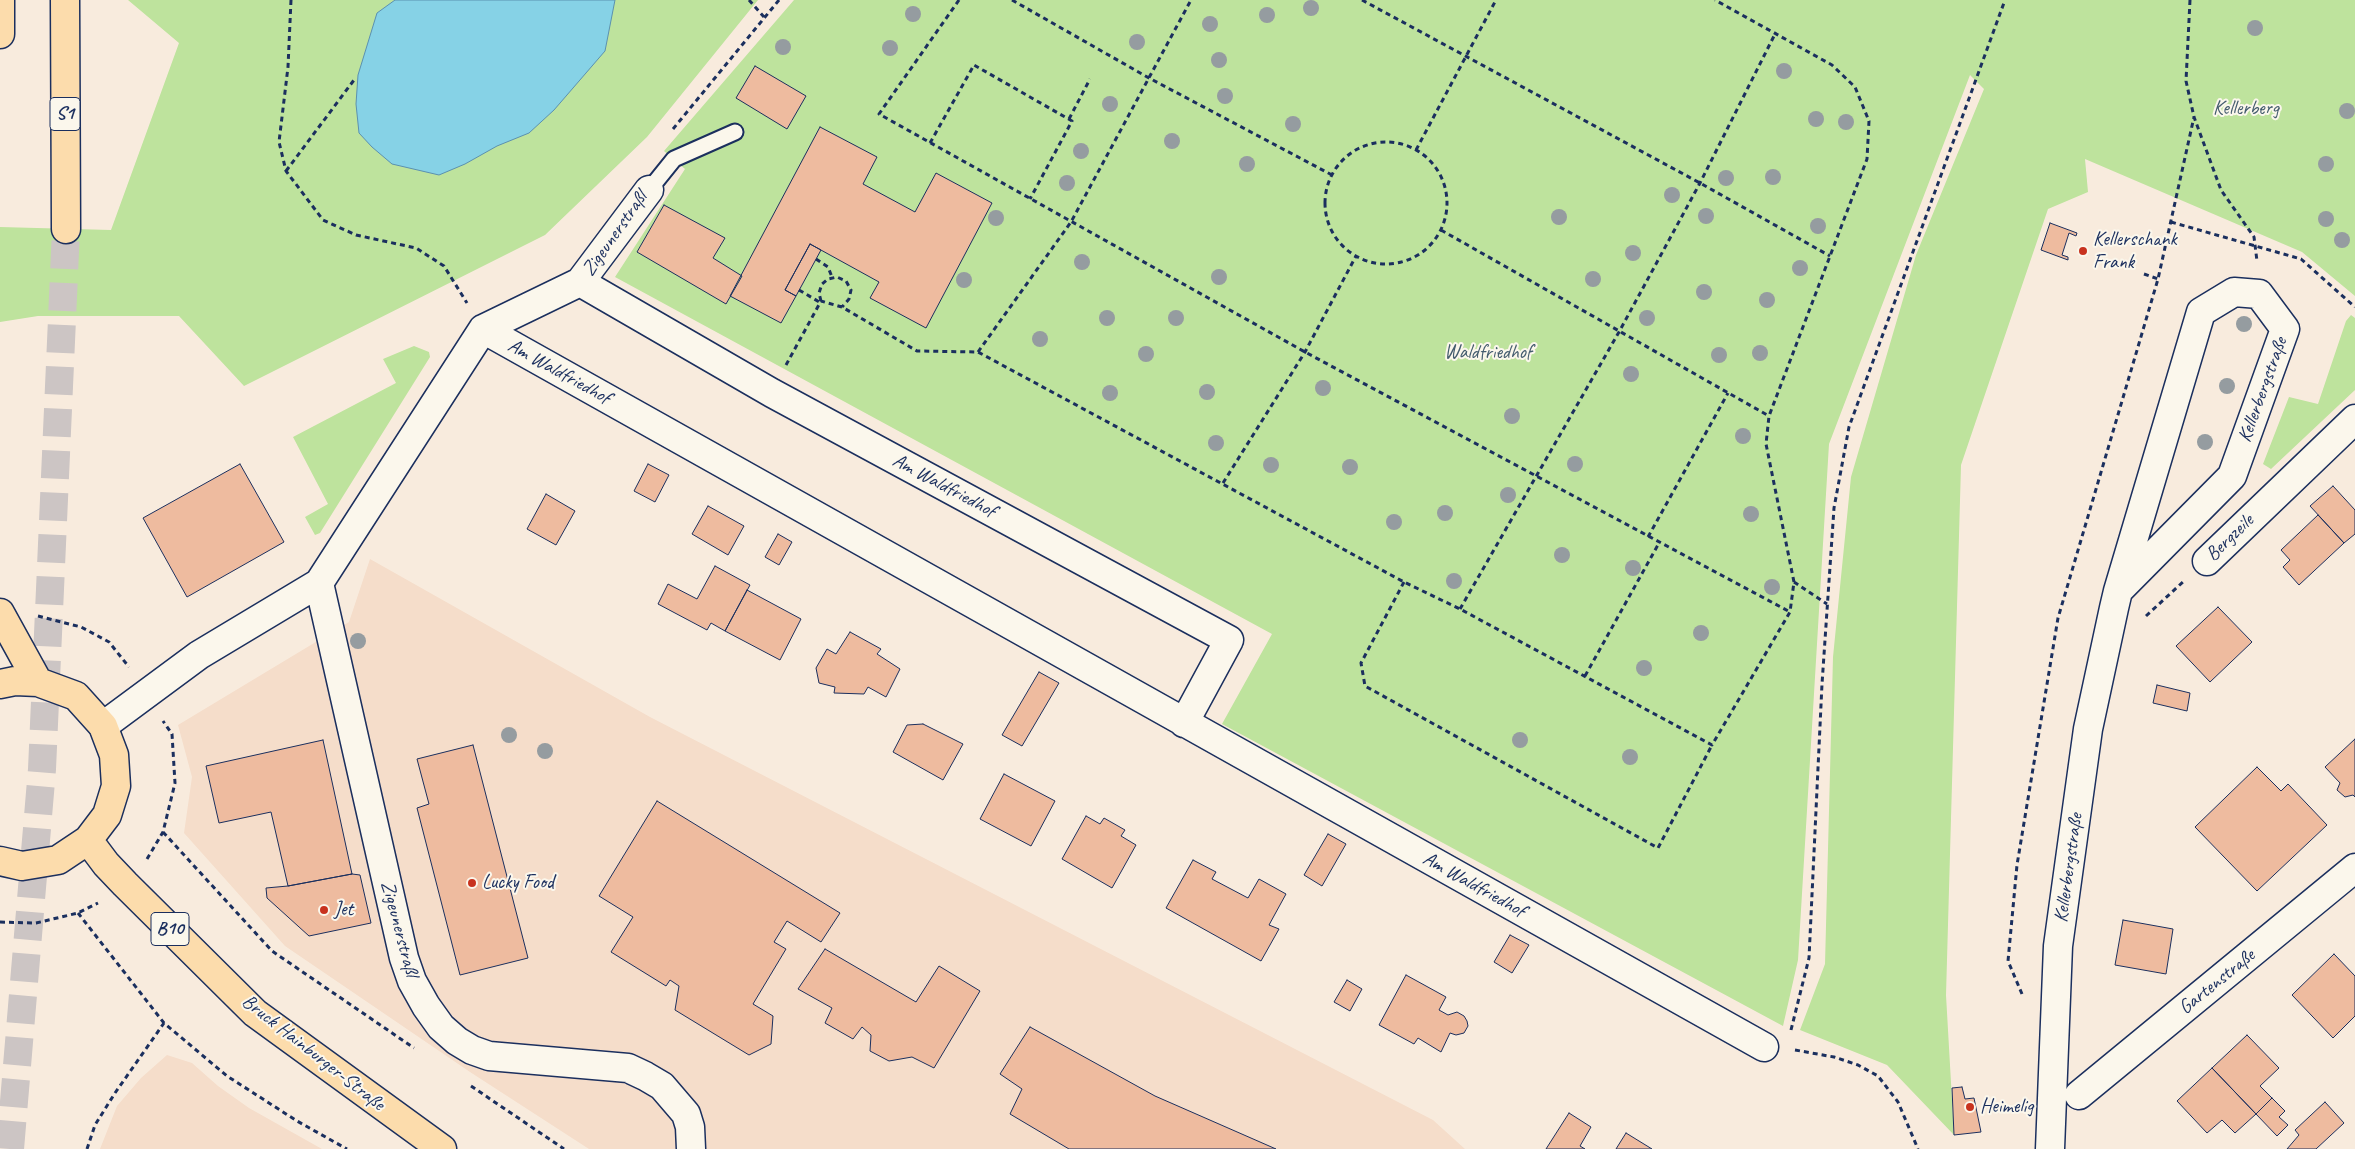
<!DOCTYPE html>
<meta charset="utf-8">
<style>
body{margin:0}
canvas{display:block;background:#f8ebdd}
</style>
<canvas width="2355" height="1149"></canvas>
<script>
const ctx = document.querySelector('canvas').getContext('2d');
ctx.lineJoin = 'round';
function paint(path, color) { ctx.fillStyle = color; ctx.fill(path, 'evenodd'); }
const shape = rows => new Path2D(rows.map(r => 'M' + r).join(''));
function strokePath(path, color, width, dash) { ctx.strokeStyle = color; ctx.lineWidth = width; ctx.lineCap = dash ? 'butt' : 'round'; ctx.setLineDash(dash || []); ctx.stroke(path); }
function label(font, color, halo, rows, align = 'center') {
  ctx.font = font + ' Caveat,sans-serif'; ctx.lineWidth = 4; ctx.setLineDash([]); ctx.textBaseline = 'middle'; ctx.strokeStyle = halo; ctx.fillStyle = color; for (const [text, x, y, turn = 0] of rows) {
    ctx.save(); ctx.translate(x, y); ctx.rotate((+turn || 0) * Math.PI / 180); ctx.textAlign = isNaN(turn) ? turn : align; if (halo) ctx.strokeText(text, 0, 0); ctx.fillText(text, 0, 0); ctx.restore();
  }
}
const built = shape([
 [370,559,650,717,1433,1120,1465,1149,589,1149,470,1072,285,946,184,833,192,777,178,725,349,622],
 [167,1055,192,1063,218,1086,249,1108,322,1149,100,1149,117,1106,141,1078]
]);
const green = shape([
 [128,0,758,0,647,137,545,235,244,386,179,316,38,316,0,322,0,227,111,230,179,43],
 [794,0,2355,0,2355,296,2302,252,2085,159,2088,192,2048,209,1961,465,1946,995,1954,1135,1887,1065,1800,1030,1825,964,1833,657,1851,477,1916,255,1984,89,1970,75,1829,444,1798,960,1783,1026,1222,724,1272,634,615,277,685,169,664,151],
 [2351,315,2355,318,2355,390,2271,469,2263,464,2289,397,2318,404,2346,321],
 [414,346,429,352,430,357,320,533,315,535,305,517,328,504,293,437,396,383,383,359]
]);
const water = shape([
 [395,0,615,0,605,51,554,110,529,133,497,146,465,164,439,175,392,164,372,147,359,133,356,104,358,75,377,13,395,0]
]);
const building = shape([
 [755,66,806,96,787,129,736,98,755,66],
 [820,127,877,157,863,184,915,212,936,173,992,203,926,328,870,298,879,282,810,244,785,290,796,296,781,323,730,296,820,127],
 [664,205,725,238,713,258,742,276,726,304,637,252,664,205],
 [2050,223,2077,233,2076,236,2069,233,2062,255,2068,257,2068,260,2041,250,2050,223],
 [810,244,821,250,796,296,785,290,810,244],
 [240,464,284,542,187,597,143,518,240,464],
 [648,464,669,475,655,502,634,491,648,464],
 [2333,486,2355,510,2355,534,2344,543,2310,506,2333,486],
 [546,494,575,511,556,545,527,529,546,494],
 [708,506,744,526,728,555,692,534,708,506],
 [2318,515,2344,543,2299,585,2283,567,2290,560,2281,550,2318,515],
 [778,534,792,542,779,565,765,557,778,534],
 [715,566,750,585,725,631,711,623,707,630,658,604,668,584,697,599,715,566],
 [747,590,801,619,780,660,725,631,747,590],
 [2218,607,2252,642,2210,682,2176,646,2218,607],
 [850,632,881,649,877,654,900,669,886,697,868,687,864,694,834,693,835,687,819,683,816,668,827,649,836,654,850,632],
 [1039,672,1059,683,1022,746,1002,735,1039,672],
 [2157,685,2190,693,2187,711,2153,703,2157,685],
 [923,724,963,744,943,780,893,752,907,725,923,724],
 [2355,739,2355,797,2353,795,2345,797,2337,790,2340,783,2325,767,2355,739],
 [323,740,352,874,288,886,271,812,219,823,206,766,323,740],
 [473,745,528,958,460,975,417,808,429,804,417,759,473,745],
 [2257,767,2281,791,2288,784,2327,825,2257,891,2195,827,2257,767],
 [1004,774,1055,801,1031,846,980,819,1004,774],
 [657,801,840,913,821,942,787,921,774,942,786,949,753,1004,773,1016,771,1044,749,1055,675,1010,679,986,670,980,666,986,611,952,633,917,599,896,657,801],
 [1086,816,1100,824,1104,818,1125,830,1121,836,1136,845,1112,888,1062,859,1086,816],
 [1328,834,1346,844,1322,886,1304,875,1328,834],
 [1193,860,1216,872,1212,879,1248,898,1259,879,1286,894,1269,925,1279,929,1261,961,1166,908,1193,860],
 [352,874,360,875,371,923,309,936,267,898,266,888,288,886,352,874],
 [2123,920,2173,929,2166,974,2115,965,2123,920],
 [1510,935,1529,945,1512,973,1494,962,1510,935],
 [825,949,916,1002,939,966,980,991,934,1068,912,1057,889,1061,870,1051,871,1035,862,1027,853,1039,825,1023,832,1008,798,989,825,949],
 [2334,954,2355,976,2355,1016,2333,1038,2292,995,2334,954],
 [1406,975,1446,997,1439,1010,1448,1015,1457,1012,1464,1016,1467,1021,1468,1026,1464,1033,1456,1035,1450,1033,1441,1052,1418,1038,1414,1044,1379,1025,1406,975],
 [1347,980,1362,989,1350,1011,1334,1002,1347,980],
 [1030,1027,1155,1096,1276,1149,1069,1149,1010,1114,1022,1089,1000,1074,1030,1027],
 [2247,1035,2279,1068,2260,1086,2272,1098,2256,1114,2212,1068,2247,1035],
 [2212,1068,2256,1114,2235,1133,2222,1120,2207,1133,2177,1101,2212,1068],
 [1962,1087,1965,1099,1974,1098,1981,1132,1954,1135,1952,1088,1962,1087],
 [2272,1098,2285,1111,2279,1117,2288,1125,2277,1136,2256,1114,2272,1098],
 [2325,1102,2344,1123,2316,1149,2287,1149,2299,1135,2295,1130,2325,1102],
 [1569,1113,1591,1127,1580,1146,1585,1149,1546,1149,1569,1113],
 [1626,1133,1652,1149,1616,1149,1626,1133]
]);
const motorwayTunnel = shape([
 [10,1149,42,769,66,229]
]);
const path = shape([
 [291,0,288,67,279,142,286,171,323,220,356,235,416,248,444,266,467,303],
 [749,0,764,17],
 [959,0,879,114,1305,352,1790,612],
 [1012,0,1149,78,1332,175],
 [1362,0,1700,183,1830,256],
 [2190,0,2186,81,2194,117,2221,190,2254,237,2257,261],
 [1069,119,1090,79],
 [673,129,779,0],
 '1325 203a61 61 0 1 1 122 0a61 61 0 1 1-122 0Z',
 [930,143,974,65,1072,121,1030,199],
 [1416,150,1496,0],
 [286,171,354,80],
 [2171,222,2301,259,2355,307],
 [1441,230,1769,416],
 [816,259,828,267,832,277],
 [2144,274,2158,279],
 [799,290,821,303],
 [821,301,819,293,822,284,828,279,837,277,846,281,851,290,849,299,842,307],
 [978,352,1071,222,1191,0],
 [786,365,821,301,842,307,917,351,978,352,1404,582,1460,609,1712,745,1790,612,1794,582,1766,444,1769,416,1867,159,1869,121,1855,87,1832,65,1715,0],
 [1223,483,1305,352,1356,256],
 [1648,537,1728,393],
 [1404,582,1361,663,1365,686,1658,848,1712,745],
 [1794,582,1827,604],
 [1460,609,1619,332,1700,183,1776,32],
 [38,616,81,627,109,642,129,667],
 [2146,616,2184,581],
 [1585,676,1659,543],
 [163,832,272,951,414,1048],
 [147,859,163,832,175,783,172,734,163,721],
 [78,913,164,1023,227,1076,297,1121,347,1149],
 [0,922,36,923,78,913,98,903],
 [2022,994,2008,961,2017,865,2058,618,2158,279,2194,117],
 [1791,1030,1809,958,1822,684,1834,508,1849,427,2005,0],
 [1795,1050,1834,1057,1858,1065,1878,1076,1898,1102,1918,1149],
 [471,1086,564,1149],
 [87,1149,95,1125,115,1093,164,1023]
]);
const service = shape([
 [649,190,674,159,735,132]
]);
const minor = shape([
 [580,282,772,393,1229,640,1184,723],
 [483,329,1764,1047],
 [2207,561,2355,419],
 [319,583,404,958,412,981,426,1006,441,1027,457,1041,472,1050,489,1056,628,1068,645,1076,662,1086,686,1114,690,1127,691,1149],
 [103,726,199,655,319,583,483,329,580,282,649,190],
 [2079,1095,2355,868],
 [2050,1149,2058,946,2088,729,2114,608,2118,591,2201,312,2234,292,2259,294,2285,329,2232,476,2118,591]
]);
const primary = shape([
 [0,613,38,682],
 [0,684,15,681,38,682,76,696,103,726,114,755,116,786,107,815,88,840,58,860,22,866,0,861],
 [88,840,106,864,125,884,255,1013,442,1149]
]);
const motorway = shape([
 [65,0,66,229],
 [0,34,0,0]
]);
const trees = [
 [1311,8],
 [913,14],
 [1267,15],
 [1210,24],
 [2255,28],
 [1137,42],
 [783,47],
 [890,48],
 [1219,60],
 [1784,71],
 [1225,96],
 [1110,104],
 [2347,111],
 [1816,119],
 [1846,122],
 [1293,124],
 [1172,141],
 [1081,151],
 [1247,164],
 [2326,164],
 [1773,177],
 [1726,178],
 [1067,183],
 [1672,195],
 [1706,216],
 [1559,217],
 [996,218],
 [2326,219],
 [1818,226],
 [2342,240],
 [1633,253],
 [1082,262],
 [1800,268],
 [1219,277],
 [1593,279],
 [964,280],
 [1704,292],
 [1767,300],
 [1107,318],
 [1176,318],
 [1647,318],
 [2244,324],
 [1040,339],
 [1760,353],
 [1146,354],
 [1719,355],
 [1631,374],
 [2227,386],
 [1323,388],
 [1207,392],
 [1110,393],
 [1512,416],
 [1743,436],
 [2205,442],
 [1216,443],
 [1575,464],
 [1271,465],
 [1350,467],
 [1508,495],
 [1445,513],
 [1751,514],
 [1394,522],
 [1562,555],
 [1633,568],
 [1454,581],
 [1772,587],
 [1701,633],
 [358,641],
 [1644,668],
 [509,735],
 [1520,740],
 [545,751],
 [1630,757]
];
const markers = [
 [2083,251,5,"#c8321e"],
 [472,883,5,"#c8321e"],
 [324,910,5,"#c8321e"],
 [1970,1107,5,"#c8321e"]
];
const shields = [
 [65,114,30],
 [170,929,38]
];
const shieldNames = [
 ["S1",65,114],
 ["B10",170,929]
];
const parkNames = [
 ["Kellerberg",2246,109],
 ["Waldfriedhof",1488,353]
];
const streetNames = [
 ["Zigeunerstraßl",615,234,-55],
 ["Am Waldfriedhof",559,372,29],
 ["Kellerbergstraße",2263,390,-70],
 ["Am Waldfriedhof",944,486,28],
 ["Bergzeile",2230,538,-44],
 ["Kellerbergstraße",2069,868,-82],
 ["Am Waldfriedhof",1474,885,29],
 ["Zigeunerstraßl",399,929,75],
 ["Gartenstraße",2217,982,-39],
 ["Bruck Hainburger-Straße",313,1053,38]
];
const poiNames = [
 ["Kellerschank",2093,240],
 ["Frank",2093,263],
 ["Lucky Food",482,883],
 ["Jet",334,910],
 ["Heimelig",1980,1107]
];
paint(built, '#f5ddca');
paint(green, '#bee39d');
paint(water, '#86d2e6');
strokePath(water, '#5b91b0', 1);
paint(building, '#eebb9f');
strokePath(building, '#1b2f5e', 1);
strokePath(motorwayTunnel, '#ccc5c4', 28, [28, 14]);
strokePath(service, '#1b2f5e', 19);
strokePath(minor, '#1b2f5e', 31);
strokePath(primary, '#1b2f5e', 31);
strokePath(motorway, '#1b2f5e', 31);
strokePath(path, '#1b2f5e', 3, [5, 4]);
strokePath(service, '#fbf7ec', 15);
strokePath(minor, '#fbf7ec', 28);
strokePath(primary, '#fcdcac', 28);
strokePath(motorway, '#fcdcac', 28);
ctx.fillStyle = '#959ca0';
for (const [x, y] of trees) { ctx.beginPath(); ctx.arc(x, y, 8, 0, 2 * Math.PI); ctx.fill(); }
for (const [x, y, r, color] of markers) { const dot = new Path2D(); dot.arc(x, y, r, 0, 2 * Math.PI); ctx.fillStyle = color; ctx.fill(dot); strokePath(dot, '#fbf7ec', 2); }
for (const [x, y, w] of shields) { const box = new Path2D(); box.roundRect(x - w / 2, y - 16.5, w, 33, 4); ctx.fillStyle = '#fbf7ec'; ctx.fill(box); strokePath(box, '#1b2f5e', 1); }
label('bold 19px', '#1b2f5e', null, shieldNames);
label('20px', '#445c6e', '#fbf7ec', parkNames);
label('20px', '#1b2f5e', '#fbf7ec', streetNames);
label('20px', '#1b2f5e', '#fbf7ec', poiNames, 'left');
</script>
